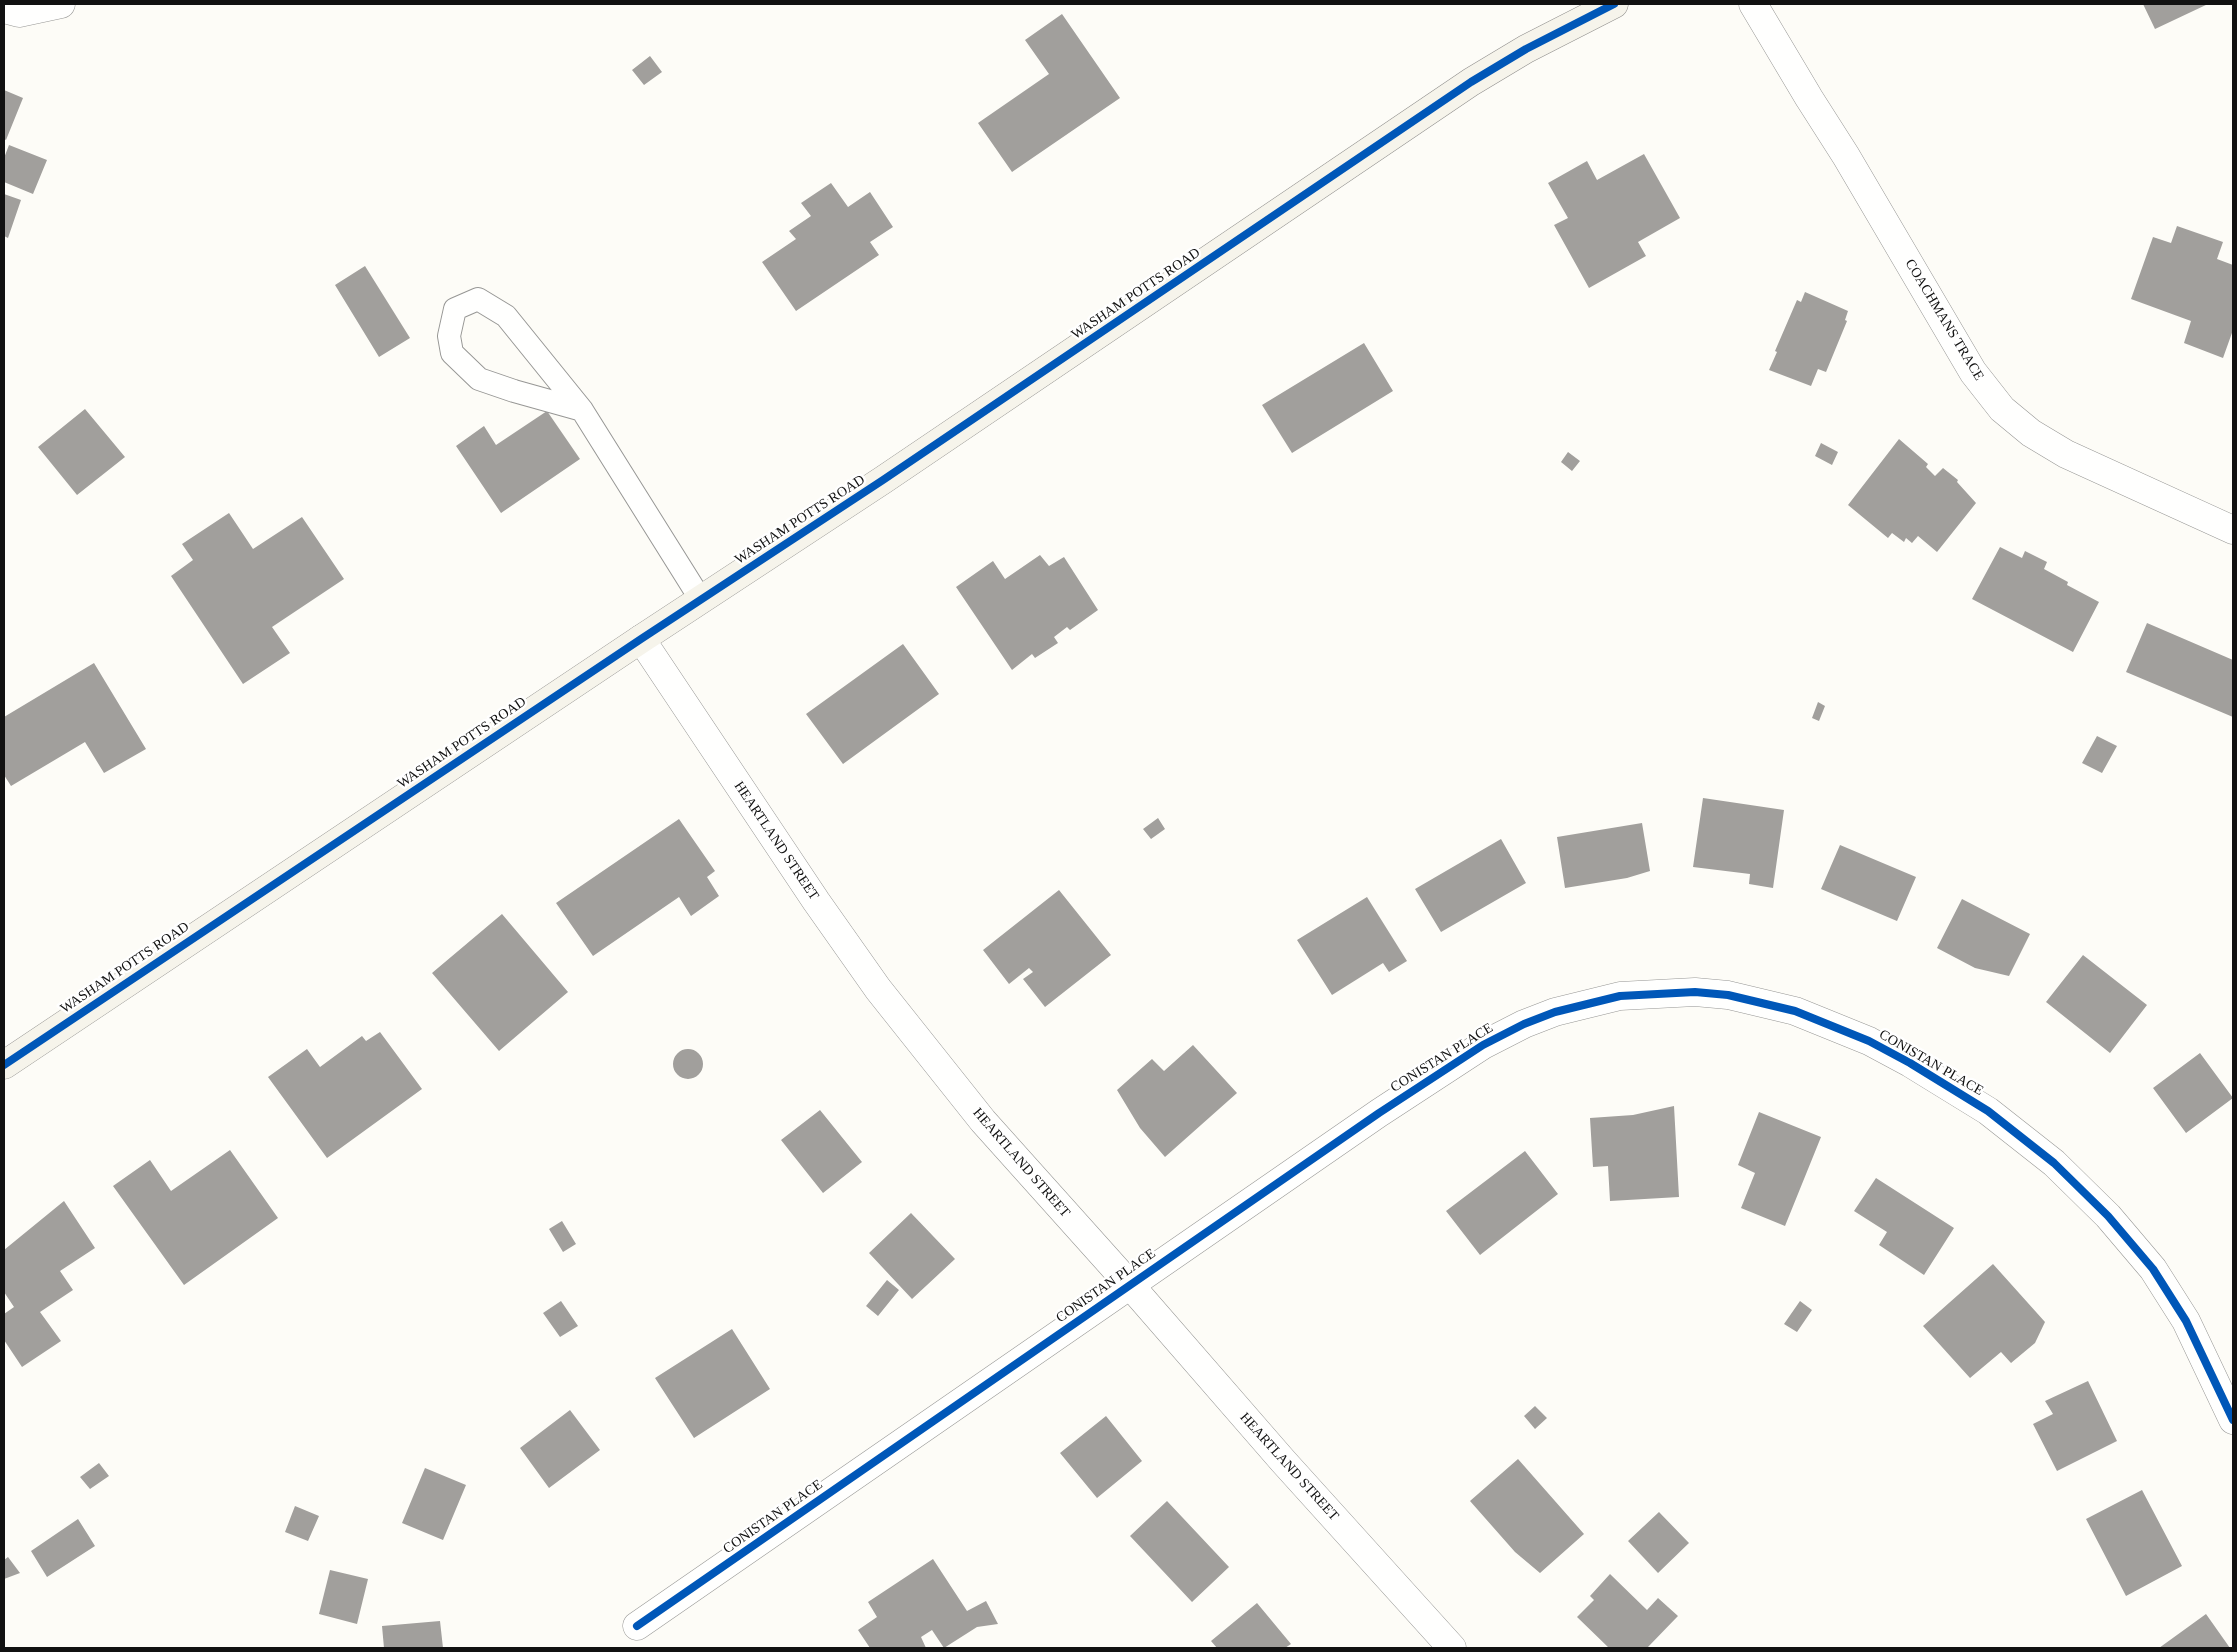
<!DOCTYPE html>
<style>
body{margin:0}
#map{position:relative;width:2237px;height:1652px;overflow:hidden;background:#fdfcf7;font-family:"Times New Roman",serif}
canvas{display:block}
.frame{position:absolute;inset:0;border:5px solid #111;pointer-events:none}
</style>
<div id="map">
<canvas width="2237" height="1652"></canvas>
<div class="frame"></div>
</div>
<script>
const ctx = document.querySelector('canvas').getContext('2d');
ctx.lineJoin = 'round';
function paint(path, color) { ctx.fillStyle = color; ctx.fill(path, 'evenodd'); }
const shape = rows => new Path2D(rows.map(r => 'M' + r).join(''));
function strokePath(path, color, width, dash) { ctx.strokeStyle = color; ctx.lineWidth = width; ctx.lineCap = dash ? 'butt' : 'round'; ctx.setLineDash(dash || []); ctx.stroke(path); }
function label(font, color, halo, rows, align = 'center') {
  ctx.font = font + ' "Times New Roman",serif'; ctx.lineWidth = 5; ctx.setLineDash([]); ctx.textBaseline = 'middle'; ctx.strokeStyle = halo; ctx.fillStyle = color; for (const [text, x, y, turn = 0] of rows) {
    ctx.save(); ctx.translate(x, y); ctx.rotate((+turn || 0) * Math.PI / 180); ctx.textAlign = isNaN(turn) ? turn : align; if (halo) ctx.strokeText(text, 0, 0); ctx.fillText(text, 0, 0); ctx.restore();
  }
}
const building = shape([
 [2143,4,2208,4,2155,29],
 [1062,14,1120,98,1012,172,978,123,1049,74,1025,40],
 [650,56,662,72,644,85,632,70],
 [4,90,23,98,6,140,4,139],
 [9,145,47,160,33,194,4,182,4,158],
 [1644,154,1680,218,1638,242,1646,256,1589,288,1554,225,1568,218,1548,183,1587,161,1597,180],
 [831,183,848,207,870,192,893,227,870,242,879,255,796,311,762,262,796,239,789,231,811,216,801,203],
 [4,194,21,200,8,238,4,236],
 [2177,226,2223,242,2217,259,2233,265,2233,330,2223,358,2184,343,2191,321,2131,299,2153,237,2171,243],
 [365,266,410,338,379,357,335,285],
 [1805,292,1848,311,1845,320,1847,321,1826,372,1818,369,1811,386,1769,370,1777,352,1775,351,1797,300,1801,302],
 [1364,343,1393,391,1292,453,1262,405],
 [85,409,125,457,77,495,38,447],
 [547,411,580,459,501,513,456,446,484,426,496,445],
 [1899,439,1928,464,1926,467,1935,476,1943,468,1958,480,1957,482,1976,503,1937,552,1918,536,1912,543,1906,538,1904,542,1892,533,1888,538,1848,505],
 [1821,443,1838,452,1832,465,1815,456],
 [1568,452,1580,461,1572,471,1561,462],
 [229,513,253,549,302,517,344,579,272,627,290,653,243,684,171,576,193,560,182,544],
 [2000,547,2022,558,2025,551,2047,562,2044,569,2068,582,2067,585,2099,602,2073,652,1972,599],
 [1040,555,1049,566,1064,557,1098,610,1070,630,1067,627,1054,637,1058,643,1035,658,1032,654,1012,670,956,587,993,561,1005,579],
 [2147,623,2233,660,2233,717,2126,672],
 [903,644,939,694,843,764,806,714],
 [94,663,146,749,104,773,85,742,11,786,4,775,4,717],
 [1818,702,1825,706,1819,721,1812,718],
 [2097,736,2117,746,2102,773,2082,763],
 [1703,798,1784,810,1773,888,1749,884,1750,874,1693,867],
 [1158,818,1165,829,1151,839,1143,829],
 [679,819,715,871,707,877,719,896,691,916,679,897,593,956,556,903],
 [1642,823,1650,871,1627,878,1565,888,1557,837],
 [1501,839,1526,883,1441,932,1415,889],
 [1840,845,1916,877,1897,921,1821,889],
 [1059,890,1111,955,1045,1007,1023,979,1033,972,1029,968,1009,984,983,950],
 [1367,897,1407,961,1389,972,1383,963,1332,995,1297,940],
 [1962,899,2030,934,2009,976,1975,968,1937,948],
 [502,914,568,992,499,1051,432,973],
 [2083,955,2147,1005,2110,1053,2046,1002],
 [380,1032,422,1089,327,1158,268,1077,307,1049,320,1067,362,1036,366,1041],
 [1193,1045,1237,1093,1165,1157,1140,1128,1117,1090,1152,1059,1164,1071],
 '673 1064a15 15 0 1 1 30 0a15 15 0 1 1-30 0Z',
 [2200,1053,2233,1098,2186,1133,2153,1088],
 [1674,1106,1679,1197,1610,1201,1608,1166,1593,1167,1590,1118,1633,1115],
 [820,1110,862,1162,823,1193,781,1140],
 [1759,1112,1821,1137,1785,1226,1741,1208,1755,1173,1738,1165],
 [230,1150,278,1218,184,1285,113,1186,150,1160,171,1191],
 [1525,1151,1558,1194,1480,1255,1446,1211],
 [1876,1178,1954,1228,1924,1275,1879,1245,1887,1232,1854,1211],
 [64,1201,95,1248,60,1271,73,1290,40,1312,61,1341,22,1367,4,1340,4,1314,14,1307,4,1292,4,1250],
 [911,1213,955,1259,912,1299,869,1253],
 [562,1221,576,1244,563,1252,549,1229],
 [1993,1264,2045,1322,2035,1343,2011,1363,2001,1352,1970,1378,1923,1326],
 [887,1280,899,1290,878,1316,866,1306],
 [561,1301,578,1326,560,1337,543,1313],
 [1800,1301,1812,1310,1797,1332,1784,1324],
 [732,1329,770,1389,694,1438,655,1378],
 [2088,1381,2117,1441,2057,1471,2033,1424,2053,1414,2045,1401],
 [1535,1406,1547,1418,1535,1429,1524,1416],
 [570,1410,600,1450,549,1488,520,1448],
 [1106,1416,1142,1461,1097,1498,1060,1453],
 [1518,1459,1584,1534,1540,1573,1515,1552,1470,1501],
 [99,1463,109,1476,90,1489,80,1477],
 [425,1468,466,1485,443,1540,402,1523],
 [2142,1490,2182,1566,2126,1596,2086,1519],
 [1167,1501,1229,1567,1192,1602,1130,1536],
 [295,1506,319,1516,308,1541,285,1532],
 [1659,1512,1689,1543,1658,1573,1628,1541],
 [78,1519,95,1546,47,1577,31,1551],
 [8,1557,20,1573,4,1579,4,1560],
 [933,1559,967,1611,986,1601,998,1624,977,1627,944,1648,932,1630,921,1637,926,1648,870,1648,858,1630,877,1617,868,1602],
 [330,1570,368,1579,357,1624,319,1614],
 [1610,1574,1647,1610,1658,1598,1678,1616,1647,1648,1609,1648,1577,1617,1594,1600,1590,1596],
 [1257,1603,1291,1644,1285,1648,1217,1648,1211,1641],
 [2206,1614,2230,1648,2159,1648],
 [440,1621,443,1648,384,1648,382,1626]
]);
const lane = shape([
 [582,410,514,391,479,379,452,353,449,336,455,309,478,299,506,316,582,410,701,600]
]);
const street = shape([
 [1753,4,1809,98,1846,156,1973,372,2002,409,2031,433,2066,454,2233,530],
 [4,9,19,13,61,4],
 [641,639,816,901,878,989,983,1121,1130,1285,1283,1461,1452,1648],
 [637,1626,1379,1113,1483,1045,1524,1024,1555,1012,1620,996,1695,992,1728,995,1795,1011,1869,1041,1910,1063,1988,1111,2054,1163,2108,1216,2153,1269,2186,1321,2233,1420]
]);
const secondary = shape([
 [4,1065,641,639,883,480,1471,82,1526,49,1614,4]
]);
const cycleway = shape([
 [4,1065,641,639,883,480,1471,82,1526,49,1614,4],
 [637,1626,1379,1113,1483,1045,1524,1024,1555,1012,1620,996,1695,992,1728,995,1795,1011,1869,1041,1910,1063,1988,1111,2054,1163,2108,1216,2153,1269,2186,1321,2233,1420]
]);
const streetNames = [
 ["WASHAM POTTS ROAD",1136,294,-34],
 ["COACHMANS TRACE",1944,320,59],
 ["WASHAM POTTS ROAD",800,520,-33],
 ["WASHAM POTTS ROAD",462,743,-34],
 ["HEARTLAND STREET",776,841,56],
 ["WASHAM POTTS ROAD",125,968,-34],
 ["CONISTAN PLACE",1442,1058,-32],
 ["CONISTAN PLACE",1931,1063,30],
 ["HEARTLAND STREET",1021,1163,49],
 ["CONISTAN PLACE",1106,1286,-35],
 ["HEARTLAND STREET",1289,1467,48],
 ["CONISTAN PLACE",773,1517,-35]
];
paint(building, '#a19f9c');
strokePath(lane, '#979795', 24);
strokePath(street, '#979795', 29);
strokePath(secondary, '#8e8d8b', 29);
strokePath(lane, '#fffffe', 22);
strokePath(street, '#fffffe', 28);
strokePath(secondary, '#f6f4eb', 28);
strokePath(cycleway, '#0057b8', 8);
label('14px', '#111', '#fff', streetNames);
</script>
